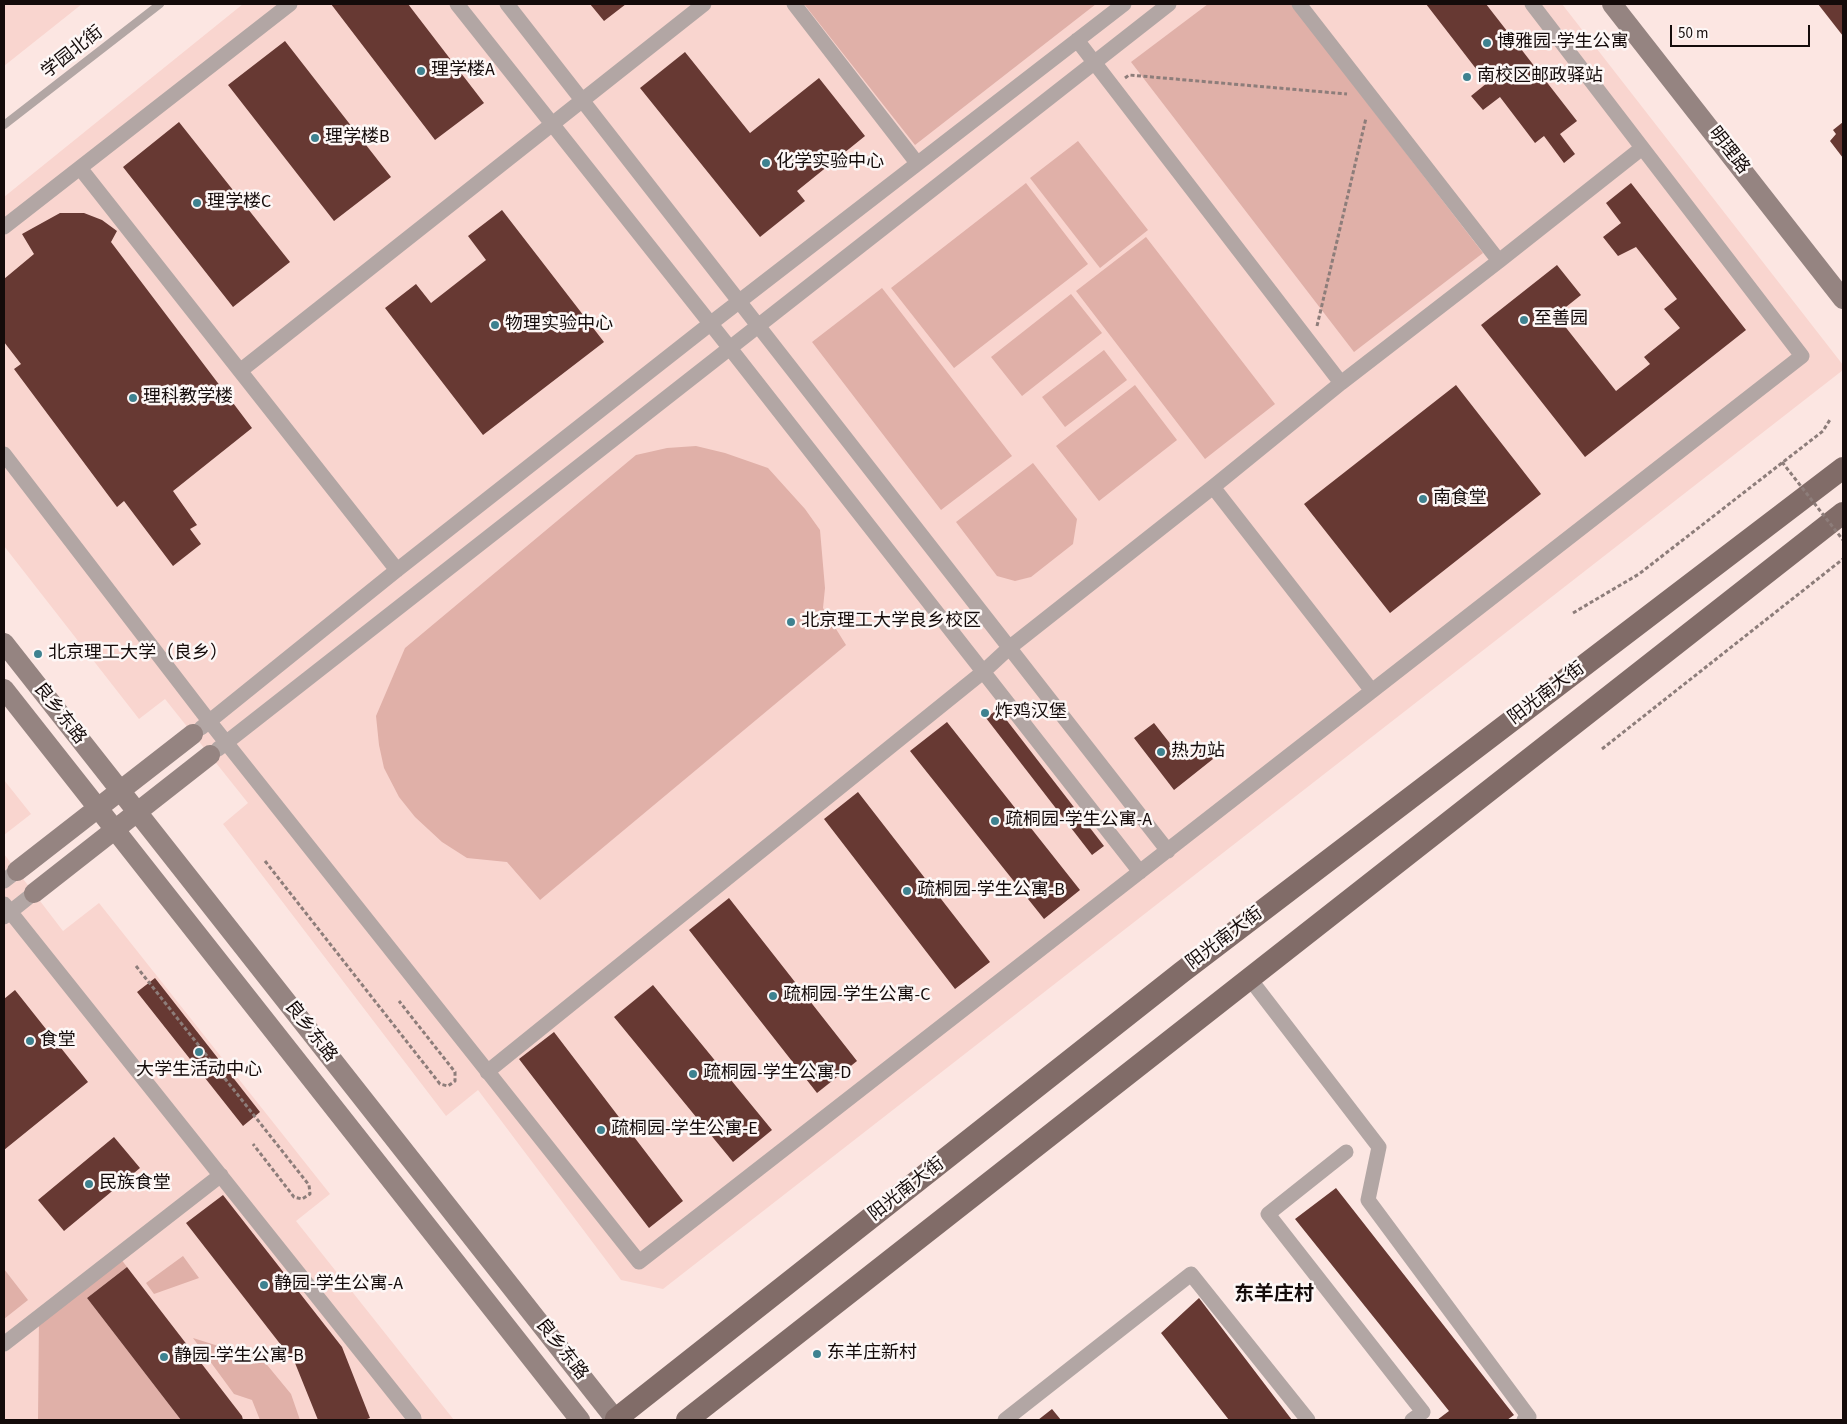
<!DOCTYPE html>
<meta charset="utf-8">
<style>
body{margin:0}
#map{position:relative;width:1847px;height:1424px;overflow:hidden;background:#fce6e2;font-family:"Source Sans 3",sans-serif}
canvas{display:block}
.frame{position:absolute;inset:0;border:5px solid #140b0a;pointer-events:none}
.scale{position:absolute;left:1670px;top:25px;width:140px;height:22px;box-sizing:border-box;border:2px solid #140b0a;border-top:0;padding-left:6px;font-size:15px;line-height:18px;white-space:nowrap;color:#140b0a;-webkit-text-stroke:4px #fdf7f6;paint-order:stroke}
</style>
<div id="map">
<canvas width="1847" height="1424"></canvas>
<div class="frame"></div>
<div class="scale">50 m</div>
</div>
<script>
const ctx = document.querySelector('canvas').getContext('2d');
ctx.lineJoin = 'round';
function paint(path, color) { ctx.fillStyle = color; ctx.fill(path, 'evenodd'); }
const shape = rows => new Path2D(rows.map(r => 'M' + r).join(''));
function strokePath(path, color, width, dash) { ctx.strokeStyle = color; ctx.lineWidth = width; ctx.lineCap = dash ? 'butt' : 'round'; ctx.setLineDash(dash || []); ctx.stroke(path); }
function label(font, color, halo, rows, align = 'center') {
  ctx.font = font + ' "Source Sans 3","Noto Sans SC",sans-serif'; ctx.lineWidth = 5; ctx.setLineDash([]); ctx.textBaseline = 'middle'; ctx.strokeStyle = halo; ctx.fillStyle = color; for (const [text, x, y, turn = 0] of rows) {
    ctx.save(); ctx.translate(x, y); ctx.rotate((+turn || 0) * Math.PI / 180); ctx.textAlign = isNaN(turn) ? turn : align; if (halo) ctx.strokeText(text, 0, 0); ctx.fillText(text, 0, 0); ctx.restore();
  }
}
const built = shape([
 [4,4,82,4,4,66],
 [243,4,1562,4,1843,365,1843,370,663,1289,621,1280,478,1090,446,1116,223,824,248,803,165,699,139,719,4,546,4,197],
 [4,780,31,814,4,835],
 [4,854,63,931,99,903,330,1194,296,1221,454,1420,4,1420]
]);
const green = shape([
 [804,4,1096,4,915,145],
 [1208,4,1291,4,1483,253,1354,352,1131,62],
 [1078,141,1148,230,1100,268,1030,178],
 [1026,183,1088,264,954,368,891,288],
 [1146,237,1275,404,1205,459,1076,291],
 [882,288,1012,456,941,510,812,342],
 [1071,294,1102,333,1022,396,991,357],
 [1104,350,1127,380,1065,427,1042,397],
 [1135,385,1177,440,1099,501,1056,446],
 [696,446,725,453,768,468,805,509,820,530,825,588,823,608,846,645,540,900,507,862,467,858,442,842,415,817,399,797,384,768,379,745,376,716,405,648,636,455,667,448],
 [1033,463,1077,519,1073,544,1031,577,1015,581,997,576,956,522],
 [118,1255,127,1267,87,1298,181,1420,38,1420,39,1317],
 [183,1256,199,1278,154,1294,146,1283],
 [4,1269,28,1300,4,1319],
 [193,1338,263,1360,291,1394,300,1420,260,1420,252,1400,234,1394]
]);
const building = shape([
 [331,4,408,4,484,103,435,140],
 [590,4,626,4,604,21],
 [1426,4,1486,4,1577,121,1560,134,1575,154,1564,163,1544,136,1535,143,1500,97,1483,110,1471,96,1487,83],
 [1818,4,1843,4,1843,36],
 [285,41,391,177,334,221,228,85],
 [685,52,750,133,819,78,865,136,797,191,805,201,760,237,640,88],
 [179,122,290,262,233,307,123,167],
 [1843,122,1843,158,1830,141,1836,134,1833,130],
 [1631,183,1746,330,1585,457,1481,325,1557,265,1581,295,1556,315,1616,391,1650,364,1644,357,1680,328,1664,309,1677,299,1636,247,1618,256,1603,237,1621,223,1606,203],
 [502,210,604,342,483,435,385,308,416,284,431,303,486,260,468,236],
 [60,213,84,213,102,220,117,231,111,242,252,428,173,491,197,525,190,529,201,544,173,566,124,501,117,507,14,369,21,364,4,342,4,279,34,254,22,234],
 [1456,385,1541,494,1390,613,1304,504],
 [998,709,1104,846,1092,855,986,718],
 [947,722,1080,890,1044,919,910,751],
 [1154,723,1183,760,1202,745,1213,759,1174,790,1134,738],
 [858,792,990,962,955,989,824,819],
 [729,898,857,1061,817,1093,689,930],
 [155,978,260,1112,243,1126,137,992],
 [653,985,772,1130,733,1162,614,1017],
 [15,990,88,1082,4,1150,4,999],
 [554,1032,683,1201,649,1228,519,1059],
 [114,1137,140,1168,64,1231,38,1200],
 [1336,1188,1514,1415,1507,1420,1437,1420,1449,1411,1295,1219],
 [223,1195,342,1347,370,1418,364,1420,318,1420,295,1363,186,1223],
 [127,1267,242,1416,243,1420,181,1420,87,1298],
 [1199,1298,1292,1420,1229,1420,1161,1333],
 [1052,1409,1061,1420,1038,1420]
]);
const path = shape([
 [1125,78,1129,75,1347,94],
 [1317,326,1366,118],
 [1573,613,1639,574,1823,431,1831,418],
 [1602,749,1843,559],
 [265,861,440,1084,448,1086,455,1081,455,1072,399,1001],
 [136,966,309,1185,310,1194,302,1199,294,1197,253,1144]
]);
const lane = shape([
 [4,125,160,4]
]);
const street = shape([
 [457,4,729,347,1140,872],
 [507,4,1168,851],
 [794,4,917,163],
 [1299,4,1499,261],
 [1077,40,1341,383],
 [80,168,397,570],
 [4,227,290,4],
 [240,371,704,4],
 [4,454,209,721,639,1262,1802,356,1532,4],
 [1213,487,1372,691],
 [201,728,397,570,710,324,1124,4],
 [218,749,1169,4],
 [4,881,17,871],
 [4,904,414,1418,414,1420],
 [4,917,34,893],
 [1250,979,1379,1147,1368,1200,1529,1417,1524,1420],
 [487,1072,983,672,1009,648,1213,487,1341,383,1499,261,1642,148],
 [1346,1152,1268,1214,1423,1412,1412,1420],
 [4,1344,221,1175],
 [1005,1420,1191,1274,1308,1420]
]);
const secondary = shape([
 [1612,4,1843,299],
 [4,643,616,1420],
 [4,689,580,1420],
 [17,871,193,734],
 [34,893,210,755]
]);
const primary = shape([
 [616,1419,1182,972,1843,468],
 [687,1420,1843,513]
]);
const pathBridge = shape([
 [1782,462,1843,540]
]);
const markers = [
 [1487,43,5,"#3e8290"],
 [421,71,5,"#3e8290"],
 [1467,77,5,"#3e8290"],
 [315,138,5,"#3e8290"],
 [766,163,5,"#3e8290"],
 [197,203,5,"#3e8290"],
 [1524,320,5,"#3e8290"],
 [495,325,5,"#3e8290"],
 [133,398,5,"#3e8290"],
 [1423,499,5,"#3e8290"],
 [791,622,5,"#3e8290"],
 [38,654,5,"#3e8290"],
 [985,713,5,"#3e8290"],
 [1161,752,5,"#3e8290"],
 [995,821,5,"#3e8290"],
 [907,891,5,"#3e8290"],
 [773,996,5,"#3e8290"],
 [30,1041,5,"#3e8290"],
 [199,1052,5,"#3e8290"],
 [693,1074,5,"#3e8290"],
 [601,1130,5,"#3e8290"],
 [89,1184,5,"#3e8290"],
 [264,1285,5,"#3e8290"],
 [817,1354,5,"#3e8290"],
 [164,1357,5,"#3e8290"]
];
const poiNames = [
 ["博雅园-学生公寓",1497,43],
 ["理学楼A",431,71],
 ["南校区邮政驿站",1477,77],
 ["理学楼B",325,138],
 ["化学实验中心",776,163],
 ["理学楼C",207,203],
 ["至善园",1534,320],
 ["物理实验中心",505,325],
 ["理科教学楼",143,398],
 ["南食堂",1433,499],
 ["北京理工大学良乡校区",801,622],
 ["北京理工大学（良乡）",48,654],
 ["炸鸡汉堡",995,713],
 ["热力站",1171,752],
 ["疏桐园-学生公寓-A",1005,821],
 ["疏桐园-学生公寓-B",917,891],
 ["疏桐园-学生公寓-C",783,996],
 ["食堂",40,1041],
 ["大学生活动中心",199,1071,"center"],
 ["疏桐园-学生公寓-D",703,1074],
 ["疏桐园-学生公寓-E",611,1130],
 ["民族食堂",99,1184],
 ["静园-学生公寓-A",274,1285],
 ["东羊庄新村",827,1354],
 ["静园-学生公寓-B",174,1357]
];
const streetNames = [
 ["学园北街",73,53,-38],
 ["明理路",1728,151,52],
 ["阳光南大街",1547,694,-37],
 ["良乡东路",59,714,52],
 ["阳光南大街",1225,939,-37],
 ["良乡东路",310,1032,52],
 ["阳光南大街",907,1190,-38],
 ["良乡东路",561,1350,52]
];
const quarterNames = [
 ["东羊庄村",1274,1296]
];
paint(built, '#f9d5cf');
paint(green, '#e0b0a8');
paint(building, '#673933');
strokePath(path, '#8d7d7a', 3, [4, 2.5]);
strokePath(lane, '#b2a6a4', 8);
strokePath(street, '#b2a6a4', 15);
strokePath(secondary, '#958481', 20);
strokePath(primary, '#816c68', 22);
strokePath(pathBridge, '#8d7d7a', 3, [4, 2.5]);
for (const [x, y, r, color] of markers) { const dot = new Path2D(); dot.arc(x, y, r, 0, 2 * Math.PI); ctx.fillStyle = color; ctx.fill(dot); strokePath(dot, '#fdf7f6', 2); }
label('18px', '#140b0a', '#fdf7f6', poiNames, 'left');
label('18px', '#140b0a', '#fdf7f6', streetNames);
label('bold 20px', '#140b0a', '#fdf7f6', quarterNames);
</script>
